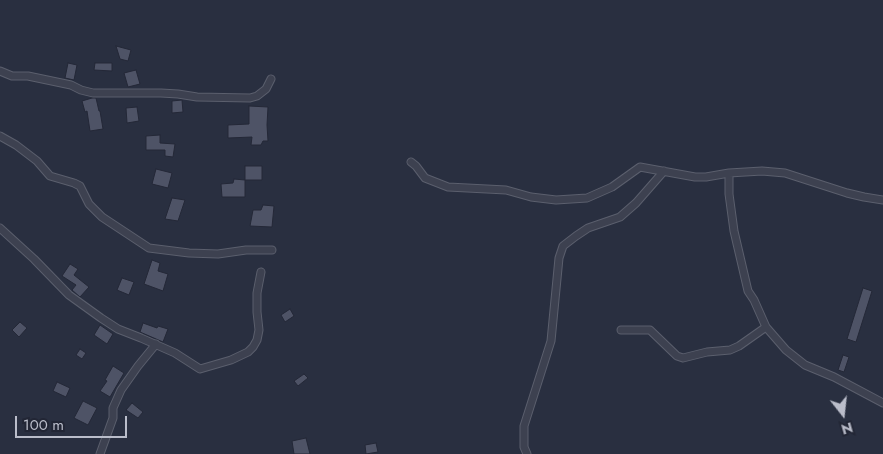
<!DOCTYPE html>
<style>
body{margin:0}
#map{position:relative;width:883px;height:454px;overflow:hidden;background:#292f40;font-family:Jost,sans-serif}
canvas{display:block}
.north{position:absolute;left:818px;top:389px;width:50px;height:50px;-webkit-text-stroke:4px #222635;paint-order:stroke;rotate:164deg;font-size:14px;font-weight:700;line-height:20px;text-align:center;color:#babdca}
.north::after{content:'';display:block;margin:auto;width:18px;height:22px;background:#babdca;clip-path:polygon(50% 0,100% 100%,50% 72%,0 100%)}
.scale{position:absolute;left:15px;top:416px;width:112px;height:22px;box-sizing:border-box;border:2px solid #babdca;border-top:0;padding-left:6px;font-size:15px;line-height:18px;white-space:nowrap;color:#babdca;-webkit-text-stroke:4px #222635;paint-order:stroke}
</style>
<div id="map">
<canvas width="883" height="454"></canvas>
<div class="north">N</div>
<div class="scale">100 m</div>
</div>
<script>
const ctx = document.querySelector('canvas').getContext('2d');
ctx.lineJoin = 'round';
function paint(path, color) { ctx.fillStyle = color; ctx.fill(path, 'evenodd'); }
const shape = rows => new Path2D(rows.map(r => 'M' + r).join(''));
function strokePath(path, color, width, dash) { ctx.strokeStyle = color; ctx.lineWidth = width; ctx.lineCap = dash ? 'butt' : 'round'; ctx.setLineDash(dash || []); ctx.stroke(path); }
const building = shape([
 [116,46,131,50,128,61,120,59,116,46],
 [68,63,77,65,74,80,65,78,68,63],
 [95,63,112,63,112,71,94,70,95,63],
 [136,70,140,84,128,87,124,73,136,70],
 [92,98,96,98,99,111,100,111,103,129,90,131,87,111,85,112,82,101,92,98],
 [182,100,183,112,172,113,172,101,182,100],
 [249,106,268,107,267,125,268,141,263,141,261,145,251,145,252,137,228,138,228,125,249,124,249,106],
 [137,107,139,121,127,123,126,108,137,107],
 [160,135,160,143,175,144,173,157,165,156,165,150,146,150,146,136,160,135],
 [245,166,262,166,262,180,245,180,245,166],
 [156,169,172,173,168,188,152,184,156,169],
 [234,179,245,180,245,197,222,197,221,184,233,183,234,179],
 [172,198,185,200,178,221,165,219,172,198],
 [263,205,274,206,272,227,250,226,253,210,261,210,263,205],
 [152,260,160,263,158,271,168,274,163,291,144,284,152,260],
 [70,264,78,269,74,275,89,287,80,297,72,290,76,285,62,276,70,264],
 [122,278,134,282,129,295,117,290,122,278],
 [863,288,872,291,856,342,847,339,863,288],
 [290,309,294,316,285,322,281,315,290,309],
 [20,322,27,328,19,337,12,330,20,322],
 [143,323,157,328,158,326,168,329,163,342,140,332,143,323],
 [100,325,113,334,107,344,94,335,100,325],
 [80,349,86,353,82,359,76,355,80,349],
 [843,355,849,357,844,372,838,370,843,355],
 [113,366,124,373,110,397,100,391,107,381,105,380,113,366],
 [304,374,308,378,298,386,294,381,304,374],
 [57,382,70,388,66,397,53,391,57,382],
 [83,401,97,408,88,425,74,418,83,401],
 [132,403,143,412,138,418,126,410,132,403],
 [306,438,310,454,294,454,292,441,306,438],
 [376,443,378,452,366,454,365,445,376,443]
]);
const minor = shape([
 [0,71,12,76,28,76,71,85,81,90,93,93,161,93,178,94,197,97,250,98,257,96,266,89,271,79],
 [0,136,16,145,37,161,50,176,74,183,80,186,89,204,102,217,149,248,189,253,218,254,246,250,272,250],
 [411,162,416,166,425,178,448,187,506,190,531,197,556,200,587,198,612,187,640,167,695,177,706,177,729,173,762,171,785,173,847,193,864,197,883,200],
 [729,173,729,194,734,231,748,291,754,300,766,327,786,350,805,365,834,377,883,403],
 [0,228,34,259,69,295,101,318,118,329,141,338,175,353,200,369,231,360,248,352,253,347,257,340,259,330,257,312,257,293,261,272],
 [621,330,650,330,677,356,683,358,707,352,730,350,739,346,766,327],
 [100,454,113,418,113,408,121,390,138,366,156,344],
 [527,454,524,447,524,426,551,341,559,258,563,246,576,236,588,228,620,217,636,203,664,171]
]);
paint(building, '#4e5366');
strokePath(building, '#242837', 1);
strokePath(minor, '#5b5f6d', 9);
strokePath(minor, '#3d4150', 7);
</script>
